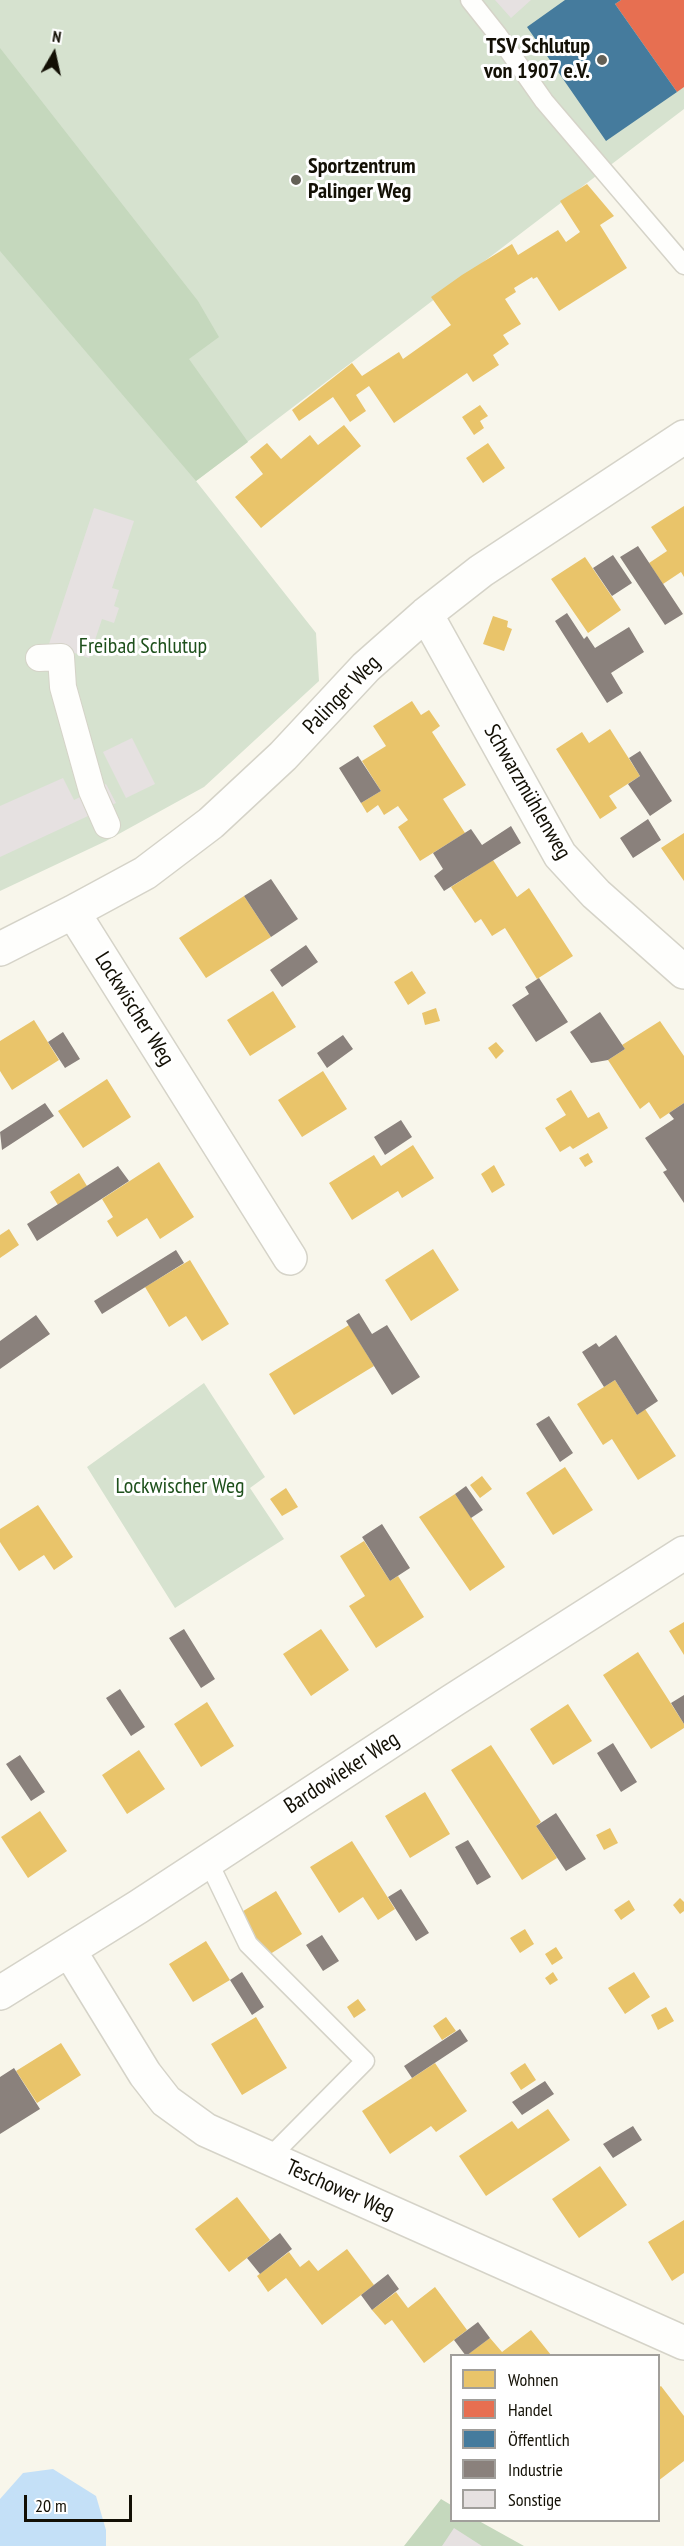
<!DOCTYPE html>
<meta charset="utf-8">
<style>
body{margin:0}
#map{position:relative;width:684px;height:2546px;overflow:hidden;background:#f8f6eb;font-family:"PT Sans Narrow",sans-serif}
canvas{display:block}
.legend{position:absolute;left:450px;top:2354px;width:210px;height:168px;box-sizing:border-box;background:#fff;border:2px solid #a19f9b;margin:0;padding:8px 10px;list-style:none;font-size:18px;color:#131005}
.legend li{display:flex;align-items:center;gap:12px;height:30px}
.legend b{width:30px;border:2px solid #a19f9b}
.north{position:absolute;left:24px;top:24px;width:60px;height:60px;-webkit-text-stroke:4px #fff;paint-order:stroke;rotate:9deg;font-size:16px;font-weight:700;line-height:24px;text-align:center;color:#131005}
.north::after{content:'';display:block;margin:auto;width:21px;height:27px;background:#131005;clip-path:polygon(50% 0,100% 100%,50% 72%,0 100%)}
.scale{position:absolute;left:24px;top:2495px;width:108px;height:27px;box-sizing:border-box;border:3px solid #131005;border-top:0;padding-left:8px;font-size:18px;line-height:21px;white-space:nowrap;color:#131005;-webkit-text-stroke:4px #fff;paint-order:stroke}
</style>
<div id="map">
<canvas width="684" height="2546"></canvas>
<ul class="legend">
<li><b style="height:16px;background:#e9c46a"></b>Wohnen</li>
<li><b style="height:16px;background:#e76f51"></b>Handel</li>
<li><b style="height:16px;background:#457b9d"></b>Öffentlich</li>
<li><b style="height:16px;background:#8a817c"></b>Industrie</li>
<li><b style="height:16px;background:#e6e1e1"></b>Sonstige</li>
</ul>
<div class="north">N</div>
<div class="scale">20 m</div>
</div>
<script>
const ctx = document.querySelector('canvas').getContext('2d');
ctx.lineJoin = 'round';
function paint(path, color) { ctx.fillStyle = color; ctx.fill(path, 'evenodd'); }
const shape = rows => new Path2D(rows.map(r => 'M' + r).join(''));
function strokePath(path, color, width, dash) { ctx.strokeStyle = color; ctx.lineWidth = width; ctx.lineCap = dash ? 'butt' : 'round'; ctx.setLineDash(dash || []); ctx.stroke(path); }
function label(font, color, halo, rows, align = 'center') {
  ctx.font = font + ' "PT Sans Narrow",sans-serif'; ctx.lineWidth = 6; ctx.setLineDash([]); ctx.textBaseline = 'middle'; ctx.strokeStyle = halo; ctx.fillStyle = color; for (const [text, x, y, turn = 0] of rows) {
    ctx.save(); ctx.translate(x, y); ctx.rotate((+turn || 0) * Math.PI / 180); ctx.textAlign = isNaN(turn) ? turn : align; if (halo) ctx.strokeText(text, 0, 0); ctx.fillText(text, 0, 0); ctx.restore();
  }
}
const green = shape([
 [0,0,684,0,684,109,196,481,316,633,319,681,204,787,106,841,0,891],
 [204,1383,265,1477,250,1488,284,1539,175,1608,87,1467]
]);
const forest = shape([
 [0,48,198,301,219,337,189,359,248,442,196,481,0,251],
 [441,2499,451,2505,452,2520,479,2521,524,2546,404,2546]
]);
const water = shape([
 [53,2469,96,2496,106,2530,106,2546,0,2546,0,2499,23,2473]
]);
const homes = shape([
 [587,184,614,216,600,225,627,268,559,311,537,277,533,279,532,277,514,288,516,292,505,299,521,324,503,335,509,344,493,355,499,365,473,382,467,373,394,423,369,386,356,395,366,411,350,422,333,397,299,421,292,410,352,363,362,376,399,352,403,359,451,325,431,297,462,275,512,244,518,255,558,230,566,242,580,232,560,201],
 [480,405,488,416,480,421,484,428,474,435,462,417],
 [344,425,361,446,261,528,235,497,263,474,250,457,267,443,281,459,310,435,318,445],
 [488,443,505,468,483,483,466,458],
 [684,506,684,577,681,572,663,584,649,563,667,551,651,527],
 [585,557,621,610,588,633,551,579],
 [493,616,508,621,507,627,512,629,504,651,483,644],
 [412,701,421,715,429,710,440,726,432,732,466,785,443,799,465,833,420,861,398,827,408,820,398,806,384,815,378,805,367,813,361,803,381,791,362,761,386,746,373,726],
 [610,729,640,776,609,796,617,808,600,819,556,749,582,732,589,743],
 [684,833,684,881,661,848],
 [493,860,517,897,529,888,573,956,537,979,505,928,492,936,481,919,475,923,451,887],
 [244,896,271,937,206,978,179,938],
 [412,971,426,993,408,1005,394,982],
 [273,991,296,1027,250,1056,227,1020],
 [436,1008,440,1021,425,1025,422,1013],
 [34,1020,59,1060,12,1090,0,1071,0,1041],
 [660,1021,684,1056,684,1103,660,1119,649,1102,640,1109,608,1060,625,1049,622,1045],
 [496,1042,504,1051,496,1059,488,1048],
 [323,1071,347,1109,302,1137,278,1100],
 [107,1079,131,1117,83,1148,58,1111],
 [571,1090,588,1118,599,1112,608,1128,573,1149,570,1146,560,1152,545,1128,566,1115,556,1099],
 [413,1145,434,1178,402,1198,398,1191,352,1220,329,1183,374,1155,381,1166],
 [588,1153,593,1162,585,1167,579,1158],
 [159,1162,194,1217,160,1239,147,1218,117,1237,107,1221,113,1217,102,1199],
 [494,1165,505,1185,492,1193,481,1174],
 [79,1173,87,1186,58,1205,50,1192],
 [9,1229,19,1245,0,1258,0,1235],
 [433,1249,459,1290,411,1321,385,1280],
 [190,1260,229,1324,202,1341,186,1316,169,1327,145,1287],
 [349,1325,374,1366,294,1415,269,1374],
 [615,1380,637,1415,645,1409,676,1456,638,1480,612,1439,603,1445,577,1404],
 [565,1467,593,1510,553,1535,526,1493],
 [482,1476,492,1489,480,1498,470,1485],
 [286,1488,298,1507,282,1516,270,1499],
 [455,1494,505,1567,470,1591,419,1517],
 [38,1505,73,1557,54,1570,44,1555,19,1571,0,1542,0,1529],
 [364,1541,390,1581,398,1576,424,1617,376,1648,349,1606,365,1596,340,1556],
 [684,1622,684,1655,669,1631],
 [321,1629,349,1670,311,1696,283,1654],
 [638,1652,684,1724,684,1728,651,1749,603,1675],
 [207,1702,234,1746,201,1767,174,1724],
 [568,1704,592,1741,553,1765,530,1729],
 [491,1745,541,1822,536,1826,557,1858,522,1880,451,1770],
 [139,1750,165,1789,127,1814,102,1775],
 [425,1792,450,1834,410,1858,385,1816],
 [40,1811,67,1851,28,1878,1,1837],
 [610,1828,618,1843,604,1850,596,1835],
 [352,1841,395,1909,378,1920,363,1897,339,1913,310,1867],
 [276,1891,302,1934,267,1956,240,1913],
 [680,1898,684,1902,684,1911,680,1914,673,1905],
 [629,1900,635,1910,621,1920,614,1910],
 [525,1929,534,1944,520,1953,510,1938],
 [206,1941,230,1980,193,2002,169,1964],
 [556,1947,563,1958,552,1965,545,1954],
 [553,1972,558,1980,550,1985,545,1978],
 [634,1972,650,1997,625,2014,608,1988],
 [358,1999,366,2010,354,2018,347,2007],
 [666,2007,674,2021,658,2030,651,2015],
 [256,2017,287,2068,242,2095,211,2044],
 [446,2017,456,2031,442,2040,433,2026],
 [61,2043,81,2075,37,2103,16,2071],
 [435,2063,467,2111,436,2132,431,2126,390,2154,362,2111],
 [525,2063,536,2080,521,2090,510,2073],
 [548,2109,570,2140,486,2196,459,2156,512,2121,518,2129],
 [600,2166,627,2205,579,2238,552,2199],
 [237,2197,270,2240,229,2272,195,2229],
 [684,2220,684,2273,672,2281,648,2242],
 [347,2249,374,2285,322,2325,286,2278,268,2292,257,2276,289,2252,300,2267,309,2260,318,2271],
 [435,2287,467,2330,424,2363,392,2320,385,2325,372,2310,396,2292,408,2308],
 [531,2330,551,2355,467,2355,490,2338,502,2352],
 [661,2386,684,2416,684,2461,658,2481,658,2388]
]);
const shops = shape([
 [621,0,684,0,684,87,677,92,615,4]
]);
const public = shape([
 [565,0,621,0,615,4,677,92,606,141,527,27]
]);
const industry = shape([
 [638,546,683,614,665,625,620,557],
 [613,555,632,583,612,596,593,568],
 [567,613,584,639,587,636,595,648,629,627,644,652,611,673,623,693,607,703,555,621],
 [640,751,672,801,650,816,628,784,640,776,629,758],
 [358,756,381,791,361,803,339,768],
 [648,819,661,840,633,858,620,838],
 [511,826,521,843,444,891,434,876,443,869,433,853,471,829,482,845],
 [271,879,298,919,271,937,244,896],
 [306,945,318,962,282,987,270,970],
 [539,978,568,1022,536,1042,512,1005,529,994,525,987],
 [600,1012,625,1049,608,1060,591,1063,570,1032],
 [63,1032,80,1059,65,1068,48,1042],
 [343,1035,353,1049,327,1068,317,1053],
 [45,1103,54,1116,2,1150,0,1132],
 [684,1103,684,1203,663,1172,667,1170,645,1138,674,1119,669,1113],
 [401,1120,412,1137,385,1155,374,1137],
 [118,1166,129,1181,37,1241,27,1224],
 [176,1250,184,1263,102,1314,94,1301],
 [359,1313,372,1334,387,1325,420,1377,392,1395,346,1321],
 [36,1315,50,1334,0,1369,0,1341],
 [616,1335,658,1401,637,1415,615,1380,604,1387,582,1352,596,1343,599,1347],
 [549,1416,573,1453,560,1462,536,1424],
 [466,1486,483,1510,471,1518,455,1494],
 [382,1524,410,1568,390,1581,362,1537],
 [184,1629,215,1679,201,1688,169,1638],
 [120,1689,145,1727,131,1736,106,1698],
 [684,1695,684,1724,671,1703],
 [613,1743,637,1782,621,1792,597,1753],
 [20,1755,45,1792,31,1801,6,1764],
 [556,1813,586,1859,566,1871,536,1826],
 [468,1840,491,1877,477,1885,455,1847],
 [401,1889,429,1933,416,1941,388,1897],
 [322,1935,339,1961,323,1971,306,1945],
 [242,1972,264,2007,252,2015,230,1980],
 [460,2029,468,2041,412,2078,404,2066],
 [14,2068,40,2109,0,2134,0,2077],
 [545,2081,554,2094,522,2115,512,2102],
 [633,2126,642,2140,613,2158,603,2144],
 [280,2233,292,2249,260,2274,247,2258],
 [388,2274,399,2289,372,2310,361,2295],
 [478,2322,490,2338,466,2356,454,2340]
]);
const building = shape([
 [495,0,531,0,511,18],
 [94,508,134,521,112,588,119,590,114,606,119,608,114,623,102,619,89,658,49,644],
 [132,738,155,784,126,798,103,752],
 [63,778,74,800,106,784,116,803,0,857,0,806],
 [454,2528,482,2546,442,2546]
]);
const service = shape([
 [470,0,497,34,544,101,684,265],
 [208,1861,248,1944,365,2061,269,2158]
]);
const pedestrian = shape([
 [39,658,61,657,63,687,92,791,107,825]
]);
const minor = shape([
 [426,614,560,855,596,894,684,972],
 [73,912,290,1258],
 [0,949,73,912,145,873,211,823,283,756,366,667,426,614,481,571,684,437],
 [69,1950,145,2074,166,2101,206,2130,684,2343],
 [0,1993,138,1907,452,1701,684,1553]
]);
const markers = [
 [602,60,6,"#636056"],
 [296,180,6,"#636056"]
];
const poiNames = [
 ["TSV Schlutup",590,47],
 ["von 1907 e.V.",590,72],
 ["Sportzentrum",308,167,"left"],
 ["Palinger Weg",308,192,"left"]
];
const parkNames = [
 ["Freibad Schlutup",143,647],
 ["Lockwischer Weg",180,1487]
];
const streetNames = [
 ["Palinger Weg",342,695,-46],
 ["Schwarzmühlenweg",527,792,60],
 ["Lockwischer Weg",134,1009,58],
 ["Bardowieker Weg",342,1773,-33],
 ["Teschower Weg",340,2190,24]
];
paint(green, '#d6e2cf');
paint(forest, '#c5d8bd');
paint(water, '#c4e0f7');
paint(homes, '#e9c46a');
paint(shops, '#e76f51');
paint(public, '#457b9d');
paint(industry, '#8a817c');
paint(building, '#e6e1e1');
strokePath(service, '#d5d3c8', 21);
strokePath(pedestrian, '#d5d3c8', 28);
strokePath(minor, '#d5d3c8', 36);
strokePath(service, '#fefefc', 18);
strokePath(pedestrian, '#fefefc', 26);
strokePath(minor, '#fefefc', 33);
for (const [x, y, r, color] of markers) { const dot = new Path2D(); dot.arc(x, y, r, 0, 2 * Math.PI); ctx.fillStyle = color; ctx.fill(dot); strokePath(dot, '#fff', 2); }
label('bold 22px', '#131005', '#fff', poiNames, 'right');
label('22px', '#1e501c', '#fff', parkNames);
label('22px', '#131005', '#fff', streetNames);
</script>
